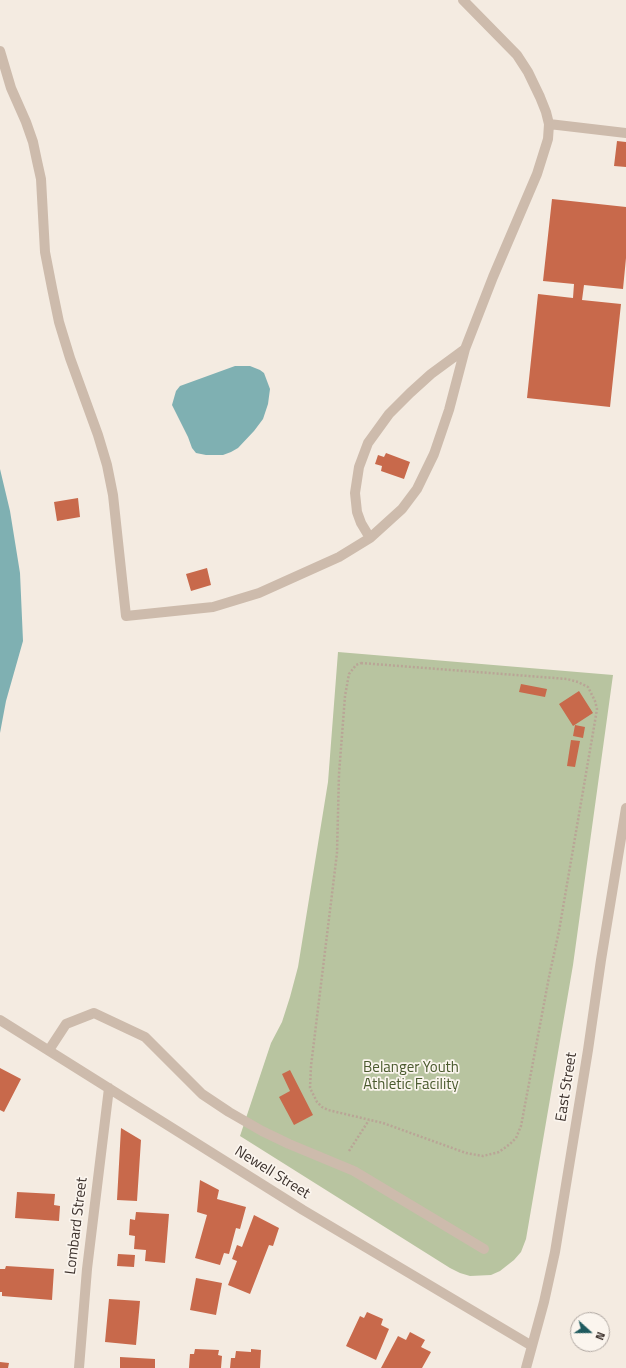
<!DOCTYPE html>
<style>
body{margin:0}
#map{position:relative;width:626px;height:1368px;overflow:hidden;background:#f4ebe1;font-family:"Titillium Web",sans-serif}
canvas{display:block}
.north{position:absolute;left:570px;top:1312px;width:40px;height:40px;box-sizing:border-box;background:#fbf5ee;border:1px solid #aea6a0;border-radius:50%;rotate:111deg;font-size:11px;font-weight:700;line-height:16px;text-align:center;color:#3b302b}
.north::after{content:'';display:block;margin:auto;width:14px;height:18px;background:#1f5a5e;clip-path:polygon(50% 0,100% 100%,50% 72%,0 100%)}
</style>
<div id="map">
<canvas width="626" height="1368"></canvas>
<div class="north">N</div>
</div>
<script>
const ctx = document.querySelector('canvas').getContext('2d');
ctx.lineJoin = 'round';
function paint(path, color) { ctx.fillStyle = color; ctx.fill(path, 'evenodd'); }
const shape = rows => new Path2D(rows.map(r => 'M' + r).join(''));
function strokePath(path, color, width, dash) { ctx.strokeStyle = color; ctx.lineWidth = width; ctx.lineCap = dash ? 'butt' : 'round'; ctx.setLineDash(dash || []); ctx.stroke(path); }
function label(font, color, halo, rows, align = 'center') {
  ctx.font = font + ' "Titillium Web",sans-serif'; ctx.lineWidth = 3.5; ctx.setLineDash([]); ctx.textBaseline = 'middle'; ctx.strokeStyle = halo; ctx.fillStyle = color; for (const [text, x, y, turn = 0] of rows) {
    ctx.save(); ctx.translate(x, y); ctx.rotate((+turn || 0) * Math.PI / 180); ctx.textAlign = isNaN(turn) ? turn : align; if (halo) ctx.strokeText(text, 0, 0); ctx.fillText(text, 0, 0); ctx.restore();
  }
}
const green = shape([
 [338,652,613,675,573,965,526,1239,521,1252,514,1260,500,1271,491,1275,470,1276,460,1273,450,1268,240,1136,271,1043,282,1022,290,997,298,967,328,782]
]);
const water = shape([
 [235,366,250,366,260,370,264,373,270,389,268,404,263,419,254,431,238,448,231,452,223,455,206,455,196,453,192,448,188,437,172,405,176,391,180,386],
 [0,469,10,511,20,573,23,641,6,701,0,733]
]);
const building = shape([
 [617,141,626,142,626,167,614,166],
 [552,199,626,207,626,258,623,289,584,285,582,300,621,304,610,407,527,398,538,294,573,298,574,284,543,281],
 [386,453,410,462,404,479,381,471,382,466,375,464,378,455,384,457],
 [78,498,80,517,57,521,54,502],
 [207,568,211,585,191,591,186,574],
 [521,684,547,689,545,697,519,692],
 [579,691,593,713,573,726,559,704],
 [575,725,585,727,583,738,573,736],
 [571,740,580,741,575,767,567,766],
 [0,1068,21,1079,4,1112,0,1110],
 [290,1070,313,1115,294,1125,279,1097,290,1091,282,1074],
 [121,1128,141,1140,137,1201,117,1200],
 [200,1180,219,1190,217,1199,246,1207,240,1229,236,1228,229,1254,224,1253,220,1265,195,1258,207,1215,197,1212],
 [17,1192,55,1194,54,1205,60,1206,59,1221,15,1218],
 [136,1212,169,1214,165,1263,145,1261,146,1250,134,1249,135,1236,129,1235,130,1219,135,1220],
 [254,1215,279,1228,273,1246,269,1245,250,1294,228,1285,237,1261,232,1259,237,1245,242,1247],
 [118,1254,135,1255,134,1267,117,1266],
 [6,1266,54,1269,52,1300,2,1296,2,1292,0,1292,0,1269,5,1269],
 [196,1278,222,1283,216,1315,190,1310],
 [109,1299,140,1301,136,1345,105,1342],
 [367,1312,383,1319,381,1325,389,1329,376,1360,346,1346,360,1316,364,1318],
 [410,1332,425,1340,421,1347,431,1352,422,1368,381,1368,398,1336,406,1340],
 [195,1349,219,1350,218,1355,222,1356,221,1368,189,1368,190,1354,194,1354],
 [251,1349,261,1350,260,1368,230,1368,231,1358,235,1358,236,1351,251,1352],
 [120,1357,155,1359,155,1368,120,1368],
 [0,1362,9,1363,8,1368,0,1368]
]);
const path = shape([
 [361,663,567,679,578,682,588,687,595,701,597,709,595,721,559,931,549,977,521,1126,516,1138,510,1144,499,1152,483,1156,466,1153,383,1123,328,1110,322,1107,317,1102,310,1088,311,1066,337,853,339,774,345,696,349,674,356,665,361,663],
 [349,1151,369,1120]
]);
const minor = shape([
 [463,0,517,55,528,72,540,97,546,112,549,124],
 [0,51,11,88,26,122,33,142,37,161,41,179,45,252,52,288,59,322,70,358,98,435,107,465,113,495,126,616,213,607,259,593,339,557,370,538,402,509,417,489,434,454,449,410,465,349,493,277,537,174,548,139,549,124,626,133],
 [370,538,361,523,357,512,355,493,359,467,368,443,389,414,410,393,431,374,465,349],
 [0,1020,303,1210,532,1346],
 [49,1050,66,1024,94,1013,145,1037,202,1094,229,1112,262,1131,289,1144,354,1171,484,1249],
 [79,1368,87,1269,109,1088],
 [526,1368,544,1302,555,1252,588,1050,601,960,626,808]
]);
const parkNames = [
 ["Belanger Youth",411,1068],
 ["Athletic Facility",411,1085]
];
const streetNames = [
 ["East Street",567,1087,-81],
 ["Newell Street",272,1173,32],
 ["Lombard Street",77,1226,-83]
];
paint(green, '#b8c4a0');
paint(water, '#7fb0b2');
paint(building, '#c8694b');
strokePath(path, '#b9a596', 2.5, [2, 2]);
strokePath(minor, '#cdbbac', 10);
label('15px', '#4a5a2e', '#fbf5ee', parkNames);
label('15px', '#3b302b', '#fbf5ee', streetNames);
</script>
